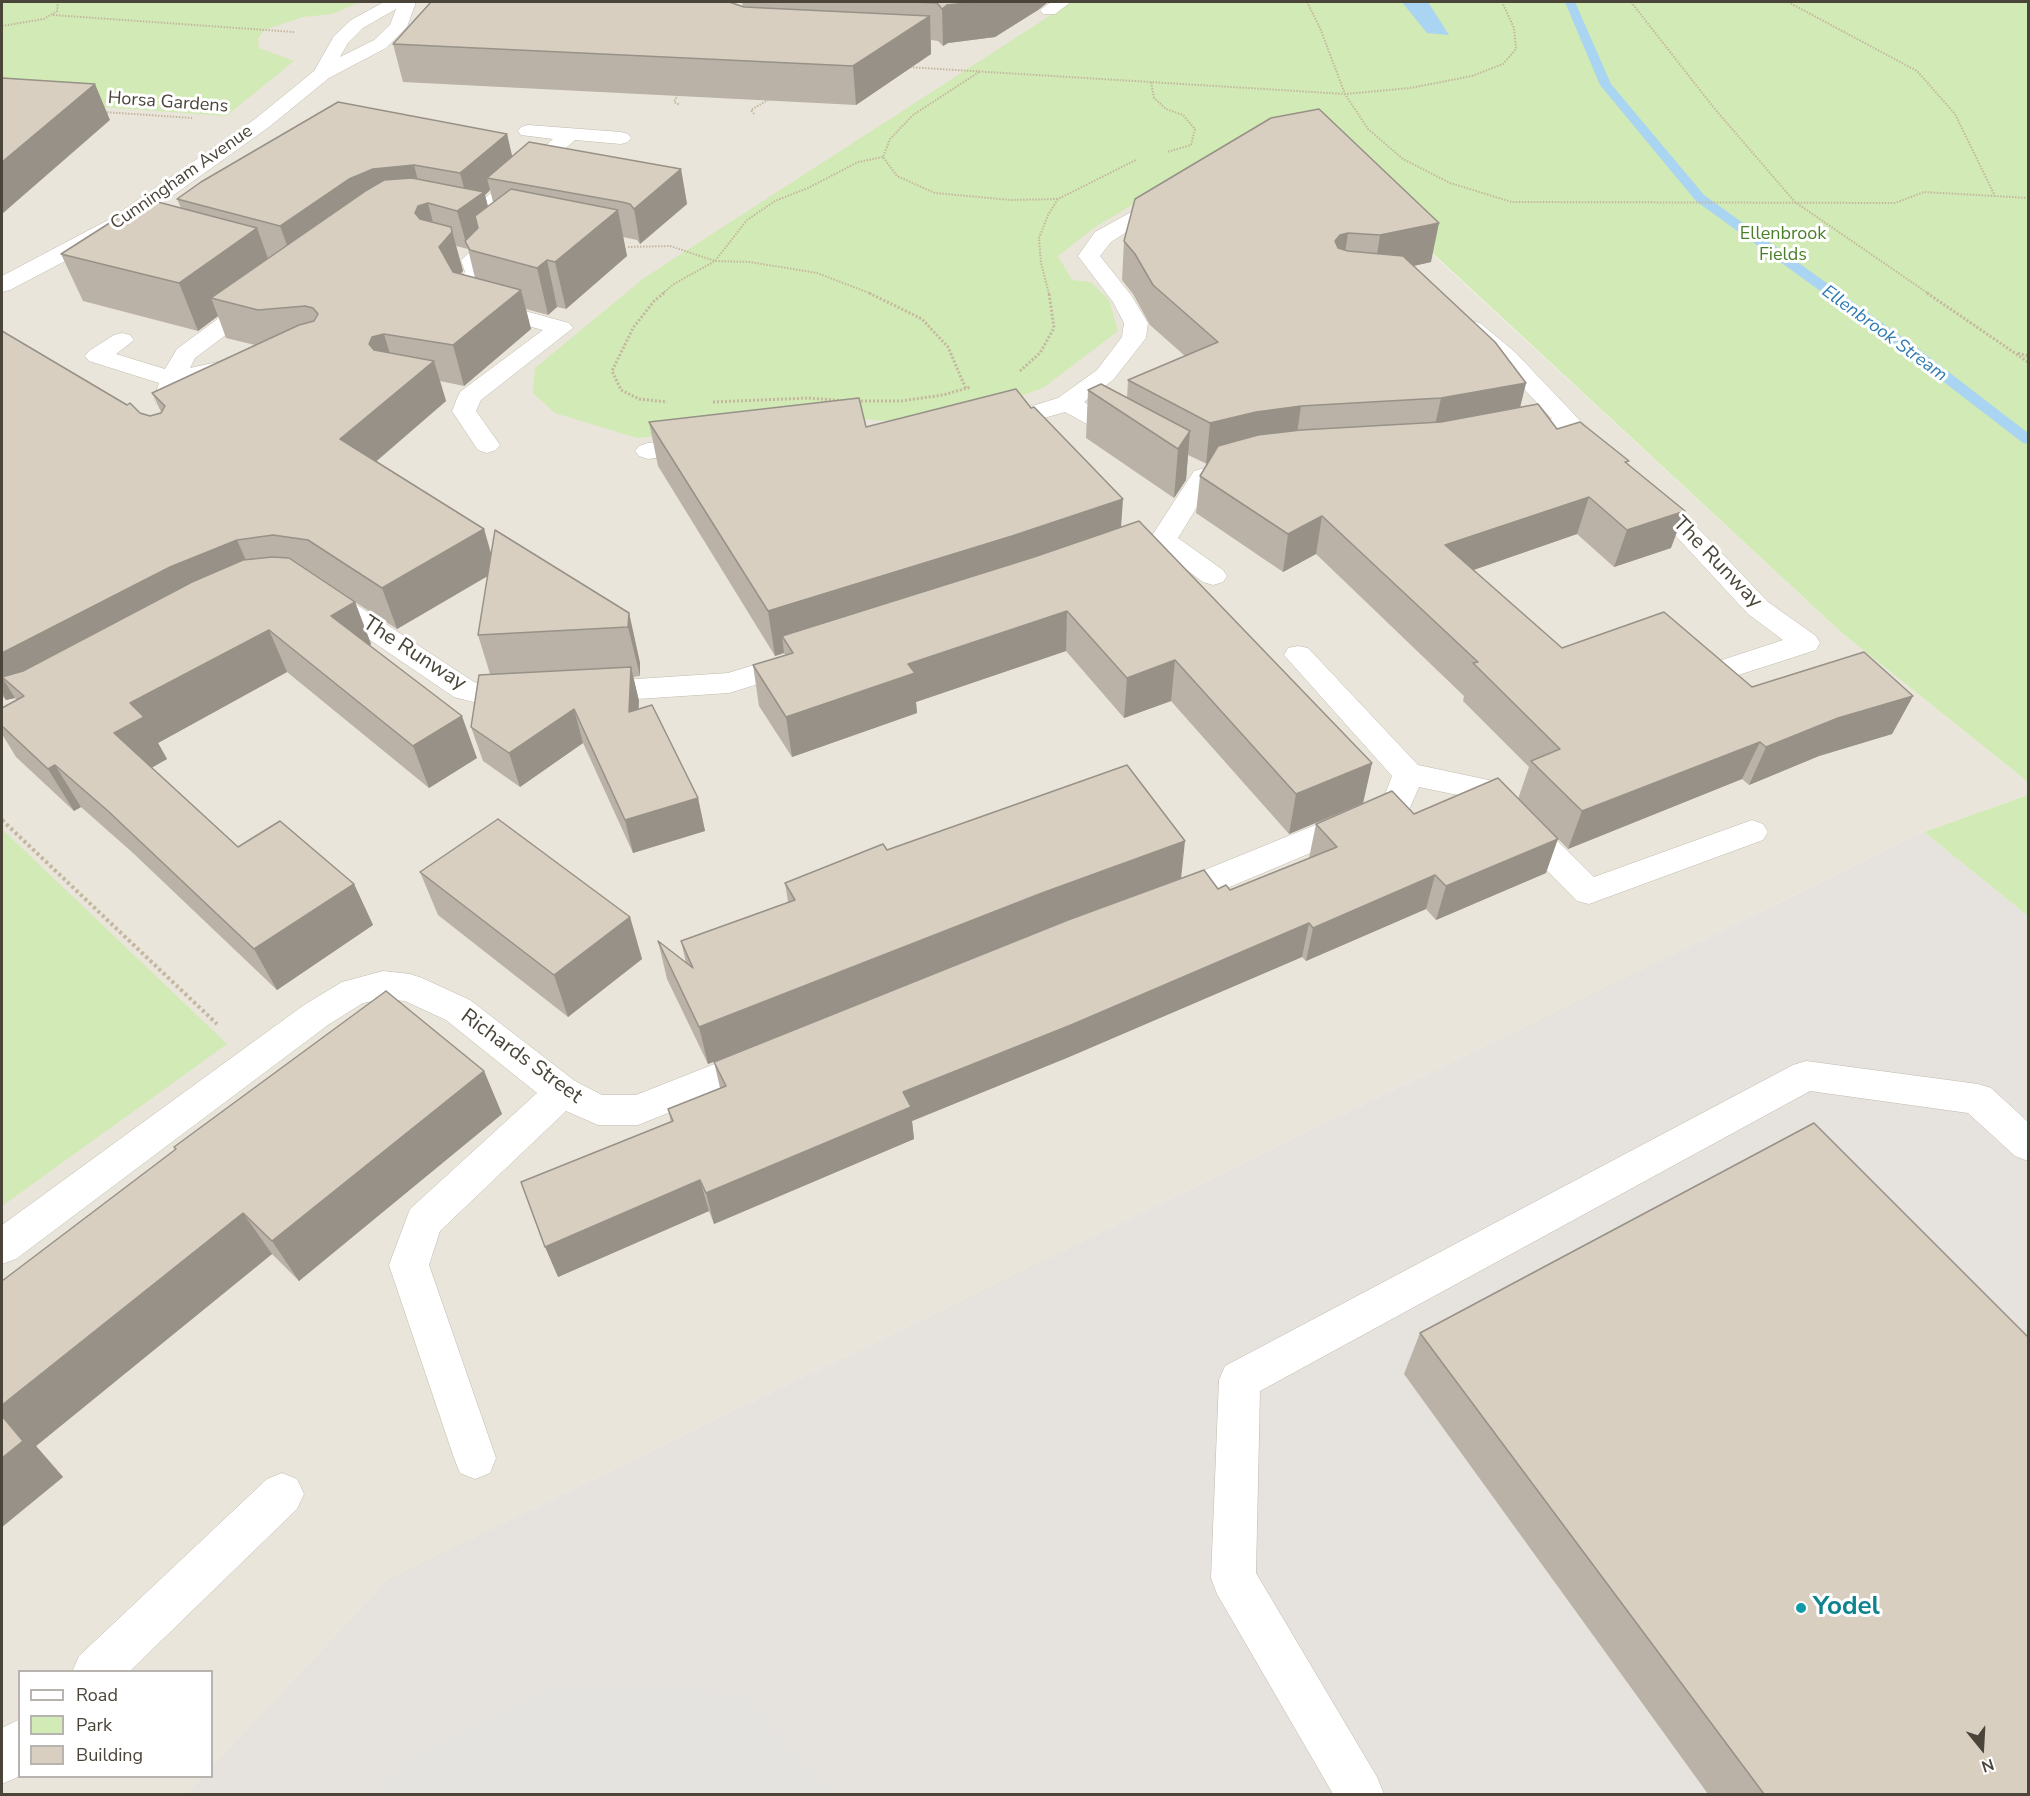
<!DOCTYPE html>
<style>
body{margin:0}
#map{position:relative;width:2030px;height:1796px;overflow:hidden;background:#f6f3ec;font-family:"Nunito Sans",sans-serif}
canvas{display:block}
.frame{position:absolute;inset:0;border:3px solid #4b4439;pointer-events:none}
.legend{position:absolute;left:18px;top:1670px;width:195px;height:108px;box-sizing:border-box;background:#fff;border:2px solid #b7b4b0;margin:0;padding:8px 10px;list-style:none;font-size:18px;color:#4b4439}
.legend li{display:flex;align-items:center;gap:12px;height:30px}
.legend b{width:30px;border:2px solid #b7b4b0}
.north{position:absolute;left:1952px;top:1718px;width:60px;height:60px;-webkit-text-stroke:4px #fff;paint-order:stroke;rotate:162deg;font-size:16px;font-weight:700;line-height:24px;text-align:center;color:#4b4439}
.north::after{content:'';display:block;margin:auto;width:21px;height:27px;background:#4b4439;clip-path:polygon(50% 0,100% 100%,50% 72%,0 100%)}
</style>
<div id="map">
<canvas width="2030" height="1796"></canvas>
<div class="frame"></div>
<ul class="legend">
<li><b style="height:8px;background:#fff"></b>Road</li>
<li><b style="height:16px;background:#d2eab5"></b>Park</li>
<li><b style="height:16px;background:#d8cfc1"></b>Building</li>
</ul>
<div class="north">N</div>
</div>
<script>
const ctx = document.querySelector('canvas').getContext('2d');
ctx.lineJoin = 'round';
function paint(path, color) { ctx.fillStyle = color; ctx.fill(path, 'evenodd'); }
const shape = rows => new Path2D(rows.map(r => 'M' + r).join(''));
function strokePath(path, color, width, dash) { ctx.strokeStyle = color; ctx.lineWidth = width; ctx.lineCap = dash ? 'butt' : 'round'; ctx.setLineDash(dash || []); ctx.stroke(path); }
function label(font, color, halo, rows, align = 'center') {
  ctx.font = font + ' "Nunito Sans",sans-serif'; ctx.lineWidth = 6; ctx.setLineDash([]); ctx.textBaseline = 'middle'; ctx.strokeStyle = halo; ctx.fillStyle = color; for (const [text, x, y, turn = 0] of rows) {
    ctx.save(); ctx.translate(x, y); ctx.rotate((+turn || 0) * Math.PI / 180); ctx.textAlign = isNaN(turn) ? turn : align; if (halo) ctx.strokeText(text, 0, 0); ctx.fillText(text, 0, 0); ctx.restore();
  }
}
const residential = shape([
 [2,2,1160,2,1842,633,2028,782,2028,795,1924,832,388,1579,212,1766,212,1672,20,1672,20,1776,202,1777,185,1794,2,1794]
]);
const industrial = shape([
 [1924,832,2028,916,2028,1794,185,1794,202,1777,212,1776,212,1766,388,1579]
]);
const green = shape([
 [2,2,361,2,332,14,303,17,264,30,258,39,259,48,294,61,226,116,2,100],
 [1071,2,2028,2,2028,782,1842,633,1286,117,1267,125,1095,227,1058,256,1072,280,1091,282,1109,300,1118,331,1043,388,987,408,914,423,847,418,637,438,555,413,533,393,535,368,644,278],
 [2028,795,2028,916,1924,832],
 [2,829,227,1044,2,1206]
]);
const parking = shape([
 [561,1684,742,1693,831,1794,375,1794,404,1762]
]);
const water = shape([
 [1402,2,1428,2,1449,35,1427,33]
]);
const stream = shape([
 [1565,2,1575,2,1611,84,1704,195,1920,350,2028,433,2028,444,2023,443,1910,356,1696,201,1600,85,1565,2]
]);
const pathFar2 = shape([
 [1307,2,1320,28,1345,94,1368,129,1403,159,1450,183,1512,202,1895,203,1924,192,1995,196],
 [1631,2,1714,108,1795,202,1929,294],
 [1788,2,1917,71,1955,114,1995,196,2028,198],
 [53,15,294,32],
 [2,26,44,19,57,11,58,2],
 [907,67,1345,94,1410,88,1472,76,1503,64,1516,49,1514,28,1502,2],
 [979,72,913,115,890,139,883,157,897,176,935,193,1011,200,1058,199],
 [1151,82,1154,98,1166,109,1183,115,1195,129,1191,145,1167,152],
 [679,92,674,102,680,105],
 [104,112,192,118],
 [754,114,751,110,771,98],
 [628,247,670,246,715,261,750,262,817,273,872,294],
 [662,294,674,284,715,261,747,220,775,201,808,188,858,162,883,157],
 [1049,294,1041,263,1039,238,1048,215,1058,199,1136,160]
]);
const pathFar1 = shape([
 [664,293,654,301,633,328,612,371,621,390,639,399,667,402],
 [869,293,922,319,948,347,966,389],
 [1927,293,2028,362],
 [2018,353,2028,356],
 [1020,371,1040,353,1054,328,1049,293],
 [857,401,901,401,943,395,971,387],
 [713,402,808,398,847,401]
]);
const path = shape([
 [2,820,217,1024]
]);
const minor = shape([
 [384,2,416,2,407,27,386,48,329,78,269,127,126,229,10,290,2,292,2,276,110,219,255,119,314,71,334,36,351,20,384,2],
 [396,9,390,25,374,40,340,57,348,43,363,28,396,9],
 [1051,2,1071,2,1055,14,1043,14,1040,10,1051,2],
 [528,125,621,132,628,134,631,138,628,142,621,144,575,140,482,221,475,223,468,221,464,217,468,213,553,139,521,135,518,131,521,127,528,125],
 [1166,189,1173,191,1176,195,1173,199,1147,219,1111,242,1100,256,1131,295,1148,323,1146,338,1113,380,1084,402,1136,431,1139,436,1136,441,1127,443,1118,441,1065,412,995,432,986,430,983,425,986,420,1058,398,1097,370,1122,337,1124,323,1113,302,1078,256,1095,232,1133,211,1159,191,1166,189],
 [494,237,502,238,505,243,484,262,488,273,475,287,481,299,569,323,573,328,481,400,476,411,500,445,496,450,487,453,478,450,452,411,458,396,461,391,543,330,464,309,461,304,452,286,465,272,461,260,486,238,494,237],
 [259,292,267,294,270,299,267,304,195,358,190,368,236,358,244,360,248,365,244,370,183,384,175,404,166,406,157,404,154,399,159,383,89,361,85,356,89,351,114,335,122,333,130,335,134,340,116,354,165,369,177,349,251,294,259,292],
 [1472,321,1480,323,1515,352,1589,430,1592,435,1589,440,1580,442,1571,440,1564,432,1513,441,1504,439,1501,434,1504,429,1552,419,1499,362,1464,333,1460,328,1464,323,1472,321],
 [699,437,708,440,712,445,708,450,648,459,639,456,635,451,639,446,648,443,699,437],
 [1238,458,1247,461,1251,466,1247,471,1213,481,1178,538,1223,570,1227,576,1223,582,1213,585,1203,582,1160,550,1116,564,1106,562,1102,556,1106,550,1153,534,1194,471,1238,458],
 [1648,487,1657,489,1679,508,1768,602,1816,636,1820,643,1816,650,1726,679,1716,676,1711,669,1716,662,1783,640,1748,614,1661,520,1639,501,1635,495,1639,489,1648,487],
 [324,587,334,590,474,682,496,688,522,687,532,690,537,697,532,704,522,707,496,708,454,697,314,602,310,596,314,590,324,587],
 [1298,646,1308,648,1418,765,1498,782,1594,877,1752,820,1763,824,1768,832,1763,840,1589,904,1577,901,1477,799,1419,787,1408,812,1182,907,1170,910,1158,907,1154,898,1158,889,1384,797,1392,776,1284,655,1288,648,1298,646],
 [797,652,807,655,811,662,807,669,729,693,591,702,581,699,576,692,581,685,591,682,728,673,797,652],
 [383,971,410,974,422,978,470,1000,575,1081,602,1095,636,1095,760,1046,773,1051,778,1061,773,1071,638,1125,598,1125,566,1111,440,1231,429,1265,496,1458,490,1473,475,1479,460,1473,454,1458,389,1265,410,1209,537,1093,446,1020,405,1001,383,999,363,1003,328,1025,16,1259,2,1264,2,1225,304,1005,342,982,383,971],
 [1806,1061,1978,1084,1991,1088,2028,1122,2028,1161,2015,1156,1968,1113,1810,1091,1260,1391,1256,1573,1377,1777,1384,1794,1333,1794,1217,1594,1211,1578,1219,1380,1225,1366,1793,1065,1806,1061],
 [282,1473,297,1479,304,1494,297,1509,129,1672,72,1672,79,1656,267,1479,282,1473],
 [20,1719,20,1776,2,1784,2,1728,20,1719]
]);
const wall = shape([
 [431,2,734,2,733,3,743,7,742,2,1048,2,1038,10,995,37,948,43,943,46,938,41,931,40,931,54,856,105,403,82,393,44],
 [1271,118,1431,262,1413,266,1526,383,1520,407,1557,429,1628,464,1671,548,1614,567,1577,534,1473,570,1562,648,1752,687,1913,696,1892,734,1819,756,1749,785,1742,779,1568,849,1525,805,1546,873,1436,920,1426,909,1306,961,1302,957,1069,1057,912,1121,914,1139,714,1224,709,1211,558,1277,671,1122,668,1109,720,1088,714,1062,928,976,708,1064,667,979,658,941,686,963,681,941,788,902,785,883,887,850,1181,878,1218,889,1230,890,1309,858,1316,824,1414,814,1518,799,1529,767,1463,701,1464,696,1316,554,1283,572,1196,513,1200,476,1207,464,1188,455,1186,480,1174,498,1086,438,1088,390,1127,398,1128,380,1185,356,1150,325,1133,294,1122,280,1124,241],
 [507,134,512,156,681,169,687,204,640,244,637,240,623,237,627,256,566,309,557,307,548,315,526,309,531,329,464,386,440,381,446,401,376,462,484,529,491,554,629,613,640,663,640,676,633,677,639,701,638,709,698,798,705,831,633,853,583,743,520,787,483,761,471,727,490,674,478,635,488,576,397,629,355,602,371,644,370,645,477,758,429,788,287,672,158,743,167,759,151,768,238,847,354,884,373,925,277,990,133,853,81,807,74,811,16,757,2,734,2,708,16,700,15,698,6,700,2,696,2,331,140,413,150,416,161,412,152,393,255,345,226,338,218,316,198,331,83,301,61,254,181,208,177,199],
 [490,190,493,202,488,207,485,195],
 [456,246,468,249,475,278,460,274,463,271],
 [649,422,866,427,1121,527,1372,763,1363,803,1289,834,1171,701,1124,718,1066,651,916,702,917,713,792,757,759,706,753,665,785,655,784,653,775,656,658,466],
 [420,872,630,917,642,959,568,1017,438,915],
 [484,1071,502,1114,299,1281,272,1254,36,1446,63,1477,2,1527,2,1281],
 [1420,1333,2028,1794,1708,1794,1404,1374]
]);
const shadedWall = shape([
 [978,2,1048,2,1038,10,995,37,948,43,943,46,942,9,947,5],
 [930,16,931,54,856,105,853,66],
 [95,84,110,120,2,214,2,162],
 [507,134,515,169,487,178,490,190,485,195,494,230,465,241,468,250,457,211,468,203,460,173],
 [414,165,423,200,293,262,280,226,349,179,373,169],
 [681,169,687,204,640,244,634,209],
 [428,203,438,242,415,213,418,206],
 [618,210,627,256,566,309,555,262],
 [1439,223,1431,262,1374,275,1380,235],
 [451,227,463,271,450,286,439,247],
 [257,228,274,275,211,298,218,316,198,331,179,283],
 [1348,233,1342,273,1335,241,1340,235],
 [547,260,557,307,548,315,537,268],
 [521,290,531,329,464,386,453,345],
 [384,334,396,374,385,377,369,344,372,337],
 [434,361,446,401,354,480,340,439],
 [1526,383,1516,424,1432,439,1441,398],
 [1301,406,1295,447,1206,465,1210,423,1256,412],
 [1190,431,1186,480,1174,498,1178,449],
 [1589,497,1577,534,1436,583,1445,545],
 [1123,499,1120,543,782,636,784,653,775,656,768,611],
 [1685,511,1671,548,1614,567,1627,530],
 [1322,516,1316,554,1283,572,1288,534],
 [484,529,496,571,397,629,382,588],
 [237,540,255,581,26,695,2,677,15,698,6,700,2,692,2,653,170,567],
 [355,602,371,644,348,658,331,616],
 [1067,611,1066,651,916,702,917,713,792,757,786,717,908,664],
 [629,613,640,663,640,676,628,627],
 [269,630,287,672,158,743,167,759,137,776,114,733,130,703],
 [1175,660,1171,701,1124,718,1127,678],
 [631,667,639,701,637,746,629,712],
 [1913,696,1892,734,1819,756,1749,785,1766,747,1838,718],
 [574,709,583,743,520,787,509,753],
 [462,716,477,758,429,788,413,746],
 [1760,742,1742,779,1568,849,1582,811],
 [1372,763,1363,803,1289,834,1296,794],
 [55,765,81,807,74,811,48,769],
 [698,798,705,831,633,853,625,820],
 [1558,839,1546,873,1436,920,1446,886],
 [1185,841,1181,879,1041,931,708,1064,699,1027,1042,893],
 [1435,875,1426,909,1306,961,1313,928],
 [354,884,373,925,277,990,254,949],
 [630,917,642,959,568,1017,554,975],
 [1309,923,1302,957,1069,1057,912,1121,914,1139,714,1224,706,1193,903,1092],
 [484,1071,502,1114,299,1281,272,1241],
 [700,1180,709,1211,558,1277,545,1247],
 [243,1213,272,1254,36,1446,63,1477,2,1527,2,1405]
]);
const building = shape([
 [431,2,729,2,744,7,930,16,853,66,393,44,431,2],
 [915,2,978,2,947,5,942,9,937,3,915,2],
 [2,78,95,84,2,162,2,78],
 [338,102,507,134,460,173,414,165,373,169,349,179,280,226,177,199,201,182,338,102],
 [1319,109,1439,223,1380,235,1348,233,1340,235,1335,241,1338,248,1348,251,1403,256,1495,342,1526,383,1441,398,1301,406,1256,412,1210,423,1128,380,1218,342,1153,285,1135,254,1124,241,1135,199,1271,118,1319,109],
 [529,142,681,169,634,209,630,204,622,202,487,178,529,142],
 [412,178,484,192,457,211,428,203,418,206,415,213,420,219,451,227,452,232,439,247,453,272,521,290,453,345,384,334,372,337,369,344,374,350,434,361,340,439,484,529,382,588,308,540,273,535,237,540,170,567,2,653,2,331,127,405,130,403,140,413,150,416,161,413,165,406,152,393,299,325,314,321,318,314,313,308,305,306,258,310,211,298,367,190,384,180,412,178],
 [511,189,618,210,555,262,547,260,537,268,470,250,465,241,478,228,475,216,511,189],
 [154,201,257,228,179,283,61,254,119,217,129,220,154,201],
 [1101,384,1190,431,1178,449,1088,390,1101,384],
 [1016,389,1031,408,1034,407,1123,499,1012,536,768,611,649,422,859,398,866,427,1016,389],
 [1538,404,1557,429,1580,422,1629,461,1625,462,1685,511,1627,530,1589,497,1445,545,1562,648,1664,612,1752,687,1864,652,1913,696,1838,718,1766,747,1760,742,1582,811,1531,761,1560,749,1473,663,1478,662,1322,516,1288,534,1200,476,1218,446,1258,435,1301,430,1441,422,1538,404],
 [1139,521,1372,763,1296,794,1175,660,1127,678,1067,611,908,664,915,673,786,717,753,665,793,653,782,636,1034,557,1139,521],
 [495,530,629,613,628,627,478,635,495,530],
 [272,557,289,558,355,602,331,616,462,716,413,746,269,630,130,703,144,717,114,733,238,847,280,821,354,884,254,949,108,811,55,765,48,769,2,726,2,708,24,696,2,677,23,671,192,582,243,560,272,557],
 [631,667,629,712,652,705,698,798,625,820,574,709,509,753,471,727,479,675,631,667],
 [1127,765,1185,841,1042,893,699,1027,658,941,693,968,681,941,795,900,785,883,883,844,887,850,1127,765],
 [1498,778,1558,839,1446,886,1435,875,1313,928,1309,923,1071,1025,903,1092,911,1107,706,1193,700,1180,545,1247,521,1182,673,1121,668,1109,726,1086,714,1062,1068,920,1204,870,1218,889,1226,885,1230,890,1337,847,1316,824,1392,791,1414,814,1498,778],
 [498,819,630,917,554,975,420,872,498,819],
 [386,991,484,1071,272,1241,243,1213,2,1405,2,1281,176,1149,174,1147,386,991],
 [1814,1123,2028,1337,2028,1794,1764,1794,1420,1333,1814,1123],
 [2,1416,23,1441,2,1458,2,1416]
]);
const markers = [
 [1801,1608,6,"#0f9aa8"]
];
const farStreetnames = [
 ["Horsa Gardens",168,103,4],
 ["Cunningham Avenue",182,178,-35]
];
const farParknames = [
 ["Ellenbrook",1783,235],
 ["Fields",1783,256]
];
const farWaternames = [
 ["Ellenbrook Stream",1884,334,36]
];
const streetNames = [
 ["The Runway",1717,563,46],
 ["The Runway",414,654,33],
 ["Richards Street",521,1057,36]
];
const nearCulturenames = [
 ["Yodel",1813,1608]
];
paint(residential, '#eae5da');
paint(industrial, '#e6e2dd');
paint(green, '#d2eab5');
paint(parking, '#e5e3e0');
paint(water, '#a9d4f2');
paint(stream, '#a9d4f2');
strokePath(minor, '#c2bbae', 1);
strokePath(pathFar2, '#c4b79f', 2, [1.5, 1.5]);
strokePath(pathFar1, '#c4b79f', 3, [2, 2]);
strokePath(path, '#c4b79f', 4, [3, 3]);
paint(minor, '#fff');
paint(wall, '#bab2a6');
paint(shadedWall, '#979187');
paint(building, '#d8cfc1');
strokePath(building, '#979187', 1.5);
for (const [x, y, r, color] of markers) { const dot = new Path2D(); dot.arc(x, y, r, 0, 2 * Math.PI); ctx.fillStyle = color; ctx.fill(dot); strokePath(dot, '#fff', 2); }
label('18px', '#4b4439', '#fff', farStreetnames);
label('18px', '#4a7f2a', '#fff', farParknames);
label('italic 18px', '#2e7ab2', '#fff', farWaternames);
label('21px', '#4b4439', '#fff', streetNames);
label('bold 26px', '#0d838f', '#fff', nearCulturenames, 'left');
</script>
